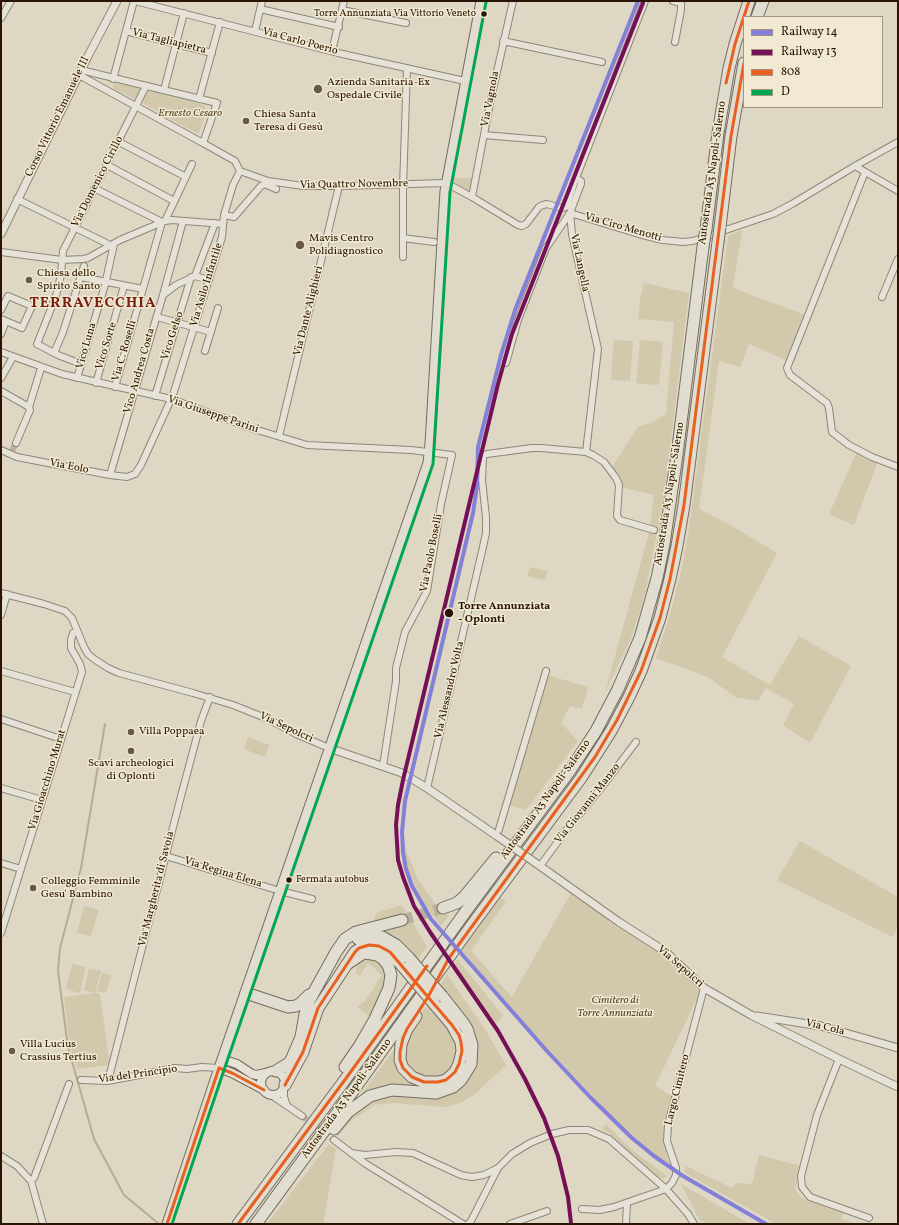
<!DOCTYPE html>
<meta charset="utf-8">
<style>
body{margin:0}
#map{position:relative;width:899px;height:1225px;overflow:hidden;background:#ded7c3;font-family:Vollkorn,serif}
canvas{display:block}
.frame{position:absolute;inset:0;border:2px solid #291502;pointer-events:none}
.legend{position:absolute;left:743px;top:16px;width:140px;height:92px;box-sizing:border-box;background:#f1e9d1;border:1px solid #a1947e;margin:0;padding:5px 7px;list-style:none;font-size:12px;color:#291502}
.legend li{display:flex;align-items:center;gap:8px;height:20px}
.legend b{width:20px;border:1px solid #a1947e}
</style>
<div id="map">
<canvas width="899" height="1225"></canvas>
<div class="frame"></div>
<ul class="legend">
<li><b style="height:5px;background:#8480d7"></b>Railway 14</li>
<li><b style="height:5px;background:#751056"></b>Railway 13</li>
<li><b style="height:5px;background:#e86120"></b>808</li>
<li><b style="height:5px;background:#00a651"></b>D</li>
</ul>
</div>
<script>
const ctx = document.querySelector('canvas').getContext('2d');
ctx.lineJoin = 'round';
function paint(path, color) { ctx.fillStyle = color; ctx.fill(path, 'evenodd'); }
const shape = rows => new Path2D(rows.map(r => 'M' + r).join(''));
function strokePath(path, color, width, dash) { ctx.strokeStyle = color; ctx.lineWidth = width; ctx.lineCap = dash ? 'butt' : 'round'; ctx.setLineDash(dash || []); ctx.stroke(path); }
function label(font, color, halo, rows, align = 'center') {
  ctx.font = font + ' Vollkorn,serif'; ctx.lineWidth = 3; ctx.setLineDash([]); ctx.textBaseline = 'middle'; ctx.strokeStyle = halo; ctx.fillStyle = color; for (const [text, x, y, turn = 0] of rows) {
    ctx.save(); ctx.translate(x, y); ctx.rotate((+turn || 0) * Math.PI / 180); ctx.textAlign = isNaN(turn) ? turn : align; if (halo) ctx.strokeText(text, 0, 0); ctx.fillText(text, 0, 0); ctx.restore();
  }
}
const green = shape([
 [115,82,139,87,140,89,135,99,114,89,113,86],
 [150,90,191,100,205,106,206,112,199,133,196,133,144,104,143,102,145,97,148,91],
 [452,178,474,178,470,193,452,181],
 [742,230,733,288,805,315,788,361,749,344,740,367,719,361,699,509,730,525,777,553,722,657,770,685,799,636,851,666,810,743,783,725,794,704,766,688,758,701,735,697,708,677,656,658,671,611,682,567,688,535,728,236],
 [644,283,689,293,664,497,645,594,631,639,605,692,649,533,654,495,621,487,621,480,612,467,638,427,651,423,666,414,674,322,638,319,640,300],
 [614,340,633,341,630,381,611,380],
 [640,340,663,342,659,385,636,383],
 [857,452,878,461,854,525,829,514],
 [530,567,547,571,545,580,527,576],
 [547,675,588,687,582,709,570,706,561,723,578,741,526,810,510,805],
 [248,737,269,745,265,757,244,749],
 [403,832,407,853,418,879,437,907,441,905,443,911,449,916,441,926,425,905,419,894,409,872,406,859],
 [800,841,898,897,898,925,893,937,777,880],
 [571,893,610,920,609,922,635,937,665,957,700,992,655,1086,672,1096,665,1123,665,1142,667,1159,671,1165,657,1157,611,1116,533,1033,489,983,462,951,500,897,506,901,471,951,512,997],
 [402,905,406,913,374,921,376,913],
 [84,906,99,910,91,936,77,933],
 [410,919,427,946,417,960,378,931,403,923],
 [361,957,382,961,387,980,371,1018,357,1007,366,1000,382,975,368,963,360,976,356,973,358,961],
 [457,959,503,1015,493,1028,452,967],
 [72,964,86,967,80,993,66,989],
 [89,969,101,971,95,993,98,993,100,995,109,1059,108,1065,77,1069,70,1046,64,997,95,993,84,990],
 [102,973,111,975,106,993,97,991],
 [447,974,486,1031,506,1065,474,1095,460,1103,445,1107,393,1103,374,1105,351,1121,338,1136,335,1134,342,1125,362,1105,387,1095,444,1095,476,1051,439,987],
 [434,993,461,1025,466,1037,469,1047,469,1055,463,1072,453,1082,440,1088,432,1089,401,1086,391,1086,377,1090,357,1100,396,1047,396,1056,398,1064,403,1073,409,1080,417,1084,427,1087,438,1086,447,1083,454,1078,460,1071,464,1061,466,1052,465,1043,462,1034,454,1021,432,996],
 [429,1003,458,1041,456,1065,445,1076,420,1078,408,1067,405,1058,404,1049,419,1016],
 [606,1124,632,1150,667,1176,664,1178,659,1178,609,1133,602,1129],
 [329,1144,336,1149,323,1224,267,1224],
 [759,1155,801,1166,795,1190,802,1198,843,1213,842,1219,856,1224,776,1224,684,1172,686,1166,732,1188,736,1183,752,1184],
 [681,1184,750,1224,711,1224,700,1221]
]);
const stream = shape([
 [105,724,81,868,60,948,58,971,68,1047,94,1139,124,1195,159,1224]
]);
const minorTunnel = shape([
 [12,451,16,443],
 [302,1116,334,1140]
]);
const motorwayTunnel = shape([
 [402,920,443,908]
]);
const minor = shape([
 [135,1,338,53,465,81],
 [673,1,681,3,681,10,675,42],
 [260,9,339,27],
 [342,10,406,23],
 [1,18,11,1],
 [126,31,212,53],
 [255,31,262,1],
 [503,41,602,62],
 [332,51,344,1],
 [79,75,203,143,217,103,81,70],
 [113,79,134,1],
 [164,90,184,13],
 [199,99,220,22],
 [484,135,543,140],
 [119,142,186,177],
 [203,143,235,161,240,171],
 [107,165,174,201],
 [855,166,898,191],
 [240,171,268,181,303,186,339,186,446,183,472,197,518,225,522,226,526,224,539,207,543,205,547,204,561,208,566,207,576,178,581,181,581,184,570,213,642,235,663,240,683,242,693,241,773,214,792,204,855,166,898,142],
 [865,172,787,368,790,375,827,403,829,408,832,432,849,445,872,457,898,467],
 [576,178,645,1],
 [94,188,162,222,115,387],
 [472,197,491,98,513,1],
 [17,199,110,245],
 [224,215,234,217,261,186,265,184,276,189],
 [165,221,192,164],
 [403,238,434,242],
 [1,252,62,260,83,259,88,258,120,240,165,221,172,220,223,224],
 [403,257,403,187,407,68],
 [195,276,215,223],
 [81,277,143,289],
 [163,295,176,285,195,276,209,280],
 [882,297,898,259],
 [1,310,8,296,32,306,22,328,1,319],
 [157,317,211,332],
 [1,334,6,321],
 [205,351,218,308],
 [1,352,62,374,171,399,254,429,307,445,411,450,452,455,441,504,427,591,405,632,396,668,396,681,383,766],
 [54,353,63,332,84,266],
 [506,363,518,320,546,248,570,213,572,234,598,349,586,452],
 [81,364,58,355,37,344,56,296,61,275,63,251,146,86],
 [1,378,13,357],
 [77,378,105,285,114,244],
 [96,383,124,286],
 [1,391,29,407],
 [155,396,191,277],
 [279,436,339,186],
 [16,443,30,410,29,407,41,368],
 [1,450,17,457,110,475,127,477,135,474,141,465,173,395,222,237,224,215,233,185,240,171],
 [110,475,163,295,183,221],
 [1,593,44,604,65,611,72,618,84,647,88,654,94,659,108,668,119,673,193,693,233,705,268,719,296,734,329,748],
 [1,615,7,594],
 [1,671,75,692],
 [1,719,61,739],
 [1,788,42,800],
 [427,788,483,547,486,533,486,517,482,480,483,458,484,455,487,454,532,448,541,448,586,452,593,455,604,462,616,478,619,485,617,516,620,520,654,530],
 [497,836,546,671],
 [166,856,280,891,312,899],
 [1,863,21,869],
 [540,866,565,832,601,788,636,742],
 [1,933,82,672,80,664,71,648,71,640,73,633,77,631],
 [839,1059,817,1115,801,1176,802,1187,810,1197,869,1218],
 [81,1080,108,1081,175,1068,187,1069,202,1067,219,1068],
 [108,1081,180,800,201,721,210,697],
 [284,1088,284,1097,287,1106],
 [271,1095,302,1116],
 [334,1140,366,1164,463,1224],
 [351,1153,365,1155,396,1152,413,1153,461,1175,472,1177,484,1175,498,1168,512,1154,530,1143,552,1134,569,1130,588,1130,609,1139,666,1189,688,1214,694,1224],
 [1,1156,17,1166,31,1181,43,1224],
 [31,1181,34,1178,69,1084],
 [582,1209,600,1210,614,1207,666,1189,672,1183,676,1175,676,1168,667,1141,668,1125,704,988],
 [468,1224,471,1221,498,1168],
 [510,1224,547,1211],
 [626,1224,627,1203]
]);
const tertiary = shape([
 [1,234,88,56,117,1],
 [329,748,402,773,427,788,497,836],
 [530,859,619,922,666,952,704,988,751,1015,839,1059,898,1087],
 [757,1016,821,1026,898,1048]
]);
const secondary = shape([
 [222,1059,237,1064,252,1074,256,1075,266,1073],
 [219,1068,232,1073,264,1090],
 '261 1083a12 12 0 1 1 24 0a12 12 0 1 1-24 0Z'
]);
const primary = shape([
 [167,1224,219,1068,428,463,430,444,445,191,481,1]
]);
const motorway = shape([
 [757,17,763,1],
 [720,227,731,136,744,63],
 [706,229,718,133,729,68,735,44,749,1],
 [443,908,457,903,464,897,496,858],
 [358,939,368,935,382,937,396,945,409,958],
 [246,993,288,1007,296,1006,301,1003,309,995],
 [416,1016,407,1029,401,1044,400,1060,403,1068,412,1077,424,1082,438,1082,446,1080,455,1072,459,1064,462,1051,461,1042,452,1025,436,1006],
 [345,1067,360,1045,375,1019,389,988,391,975,388,965,382,958,377,955,366,953,362,954,347,964],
 [276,1071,289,1063,292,1058,301,1037,305,1014,309,1001,336,952,345,939,356,932,402,920],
 [285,1085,303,1052,318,1008,355,952,364,946,374,945,379,946,390,952,404,968],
 [334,1129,348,1112,370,1096,392,1090,436,1093,453,1087,461,1080,471,1064,472,1045,467,1029,464,1024,442,996],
 [238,1224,347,1077,466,911,569,772,596,731,618,689,640,638,657,578,664,544,677,455,703,247],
 [256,1224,330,1123,472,925,581,778,611,731,629,697,641,671,660,618,670,579,677,546,684,505,718,242]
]);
const tertiaryBridge = shape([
 [497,836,530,859]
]);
const motorwayBridge = shape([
 [718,242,720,227],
 [703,247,706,229],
 [409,958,442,996],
 [404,968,436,1006]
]);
const bus1 = shape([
 [726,83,735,44,749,1],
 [428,997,452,1025,459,1035,461,1042,462,1051,459,1064,455,1072,446,1080,438,1082,424,1082,412,1077,403,1068,400,1060,400,1052,403,1038,407,1029,428,997],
 [428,997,449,958,595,757,617,720,641,671,660,618,670,579,684,505,731,136,744,63],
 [285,1085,303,1052,318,1008,355,952,359,948,369,945,379,946,390,952,428,997],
 [167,1224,219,1068,232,1073,264,1090],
 [238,1224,347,1077,427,966]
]);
const bus2 = shape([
 [172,1224,224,1070,433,464,450,192,486,2]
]);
const rail1 = shape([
 [638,1,515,310,501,355,478,447,477,486,473,513,405,801,402,832,403,852,406,869,412,886,431,919,546,1050,590,1097,632,1138,654,1156,683,1176,766,1224]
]);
const rail2 = shape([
 [571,1223,568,1197,558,1156,544,1118,525,1079,498,1031,430,932,414,906,403,877,398,860,396,825,398,805,403,780,498,384,512,334,643,3]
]);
const markers = [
 [484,14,3.5,"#291502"],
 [318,89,5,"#685946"],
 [246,121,4,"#685946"],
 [300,245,5,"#685946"],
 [29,280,4,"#685946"],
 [449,613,5,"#291502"],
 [131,732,4,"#685946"],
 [131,751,4,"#685946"],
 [289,880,3.5,"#291502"],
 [33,888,4,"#685946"],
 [12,1051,4,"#685946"]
];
const busNames = [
 ["Torre Annunziata Via Vittorio Veneto",476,14],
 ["Fermata autobus",296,880,"left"]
];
const streetNames = [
 ["Via Tagliapietra",169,42,14],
 ["Via Carlo Poerio",300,42,15],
 ["Via Vagnola",491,99,-79],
 ["Corso Vittorio Emanuele III",58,117,-64],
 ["Autostrada A3 Napoli-Salerno",713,173,-82],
 ["Via Domenico Cirillo",98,182,-63],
 ["Via Quattro Novembre",354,185,-1],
 ["Via Ciro Menotti",623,228,16],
 ["Via Langella",579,263,78],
 ["Via Asilo Infantile",207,285,-73],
 ["Via Dante Alighieri",309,311,-76],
 ["Vico Gelso",173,336,-72],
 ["Vico Luna",87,346,-74],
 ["Vico Sorte",107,346,-73],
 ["Via C. Roselli",125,351,-74],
 ["Vico Andrea Costa",140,371,-74],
 ["Via Giuseppe Parini",213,415,19],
 ["Via Eolo",69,467,11],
 ["Autostrada A3 Napoli-Salerno",670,494,-81],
 ["Via Paolo Boselli",432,553,-79],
 ["Via Alessandro Volta",450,690,-77],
 ["Via Sepolcri",286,728,25],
 ["Via Gioacchino Murat",48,780,-73],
 ["Autostrada A3 Napoli-Salerno",546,800,-54],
 ["Via Giovanni Manzo",588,804,-52],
 ["Via Regina Elena",223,873,17],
 ["Via Margherita di Savoia",157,889,-76],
 ["Via Sepolcri",680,967,41],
 ["Via Cola",825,1028,13],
 ["Via del Principio",138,1075,-8],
 ["Largo Cimitero",678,1090,-76],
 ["Autostrada A3 Napoli-Salerno",347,1099,-54]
];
const poiNames = [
 ["Azienda Sanitaria-Ex",327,83],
 ["Ospedale Civile",327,96],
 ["Chiesa Santa",254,115],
 ["Teresa di Gesù",254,128],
 ["Mavis Centro",309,239],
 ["Polidiagnostico",309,252],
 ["Chiesa dello",37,274],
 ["Spirito Santo",37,287],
 ["Villa Poppaea",139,732],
 ["Scavi archeologici",131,764,"center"],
 ["di Oplonti",131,777,"center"],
 ["Colleggio Femminile",41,882],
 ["Gesu' Bambino",41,895],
 ["Villa Lucius",20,1045],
 ["Crassius Tertius",20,1058]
];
const parkNames = [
 ["Ernesto Cesaro",190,114],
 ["Cimitero di",615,1001],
 ["Torre Annunziata",615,1014]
];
const stopNames = [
 ["Torre Annunziata",458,607],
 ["- Oplonti",458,620]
];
const districtNames = [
 ["TERRAVECCHIA",93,304]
];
paint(green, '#d2c8ac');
strokePath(stream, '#b8ac90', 2);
strokePath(minorTunnel, '#bab09c', 6, [6, 3]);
strokePath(motorwayTunnel, '#bab09c', 11, [11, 5.5]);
strokePath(minor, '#8e8779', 8);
strokePath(tertiary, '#8e8779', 9);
strokePath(secondary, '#736c60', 10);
strokePath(primary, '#736c60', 11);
strokePath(motorway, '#736c60', 13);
strokePath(minor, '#e6e2d7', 6);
strokePath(tertiary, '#e6e2d7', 7);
strokePath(secondary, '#e6e2d7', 8);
strokePath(primary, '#e1ddd1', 9);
strokePath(motorway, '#e1ddd1', 11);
strokePath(tertiaryBridge, '#8e8779', 9, []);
strokePath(motorwayBridge, '#736c60', 13, []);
strokePath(tertiaryBridge, '#e6e2d7', 7);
strokePath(motorwayBridge, '#e1ddd1', 11);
strokePath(bus1, '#e86120', 3);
strokePath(bus2, '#00a651', 3);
strokePath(rail1, '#8480d7', 4);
strokePath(rail2, '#751056', 4);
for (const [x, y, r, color] of markers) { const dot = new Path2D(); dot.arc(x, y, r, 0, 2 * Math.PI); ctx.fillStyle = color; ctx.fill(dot); strokePath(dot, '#f1e9d1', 1.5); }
label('10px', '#291502', '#f1e9d1', busNames, 'right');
label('11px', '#291502', '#f1e9d1', streetNames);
label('11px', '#291502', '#f1e9d1', poiNames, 'left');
label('italic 11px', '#59472f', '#f1e9d1', parkNames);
label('bold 11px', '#291502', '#f1e9d1', stopNames, 'left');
ctx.letterSpacing = '1px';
label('bold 15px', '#7a1f14', '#f1e9d1', districtNames);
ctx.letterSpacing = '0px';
</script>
